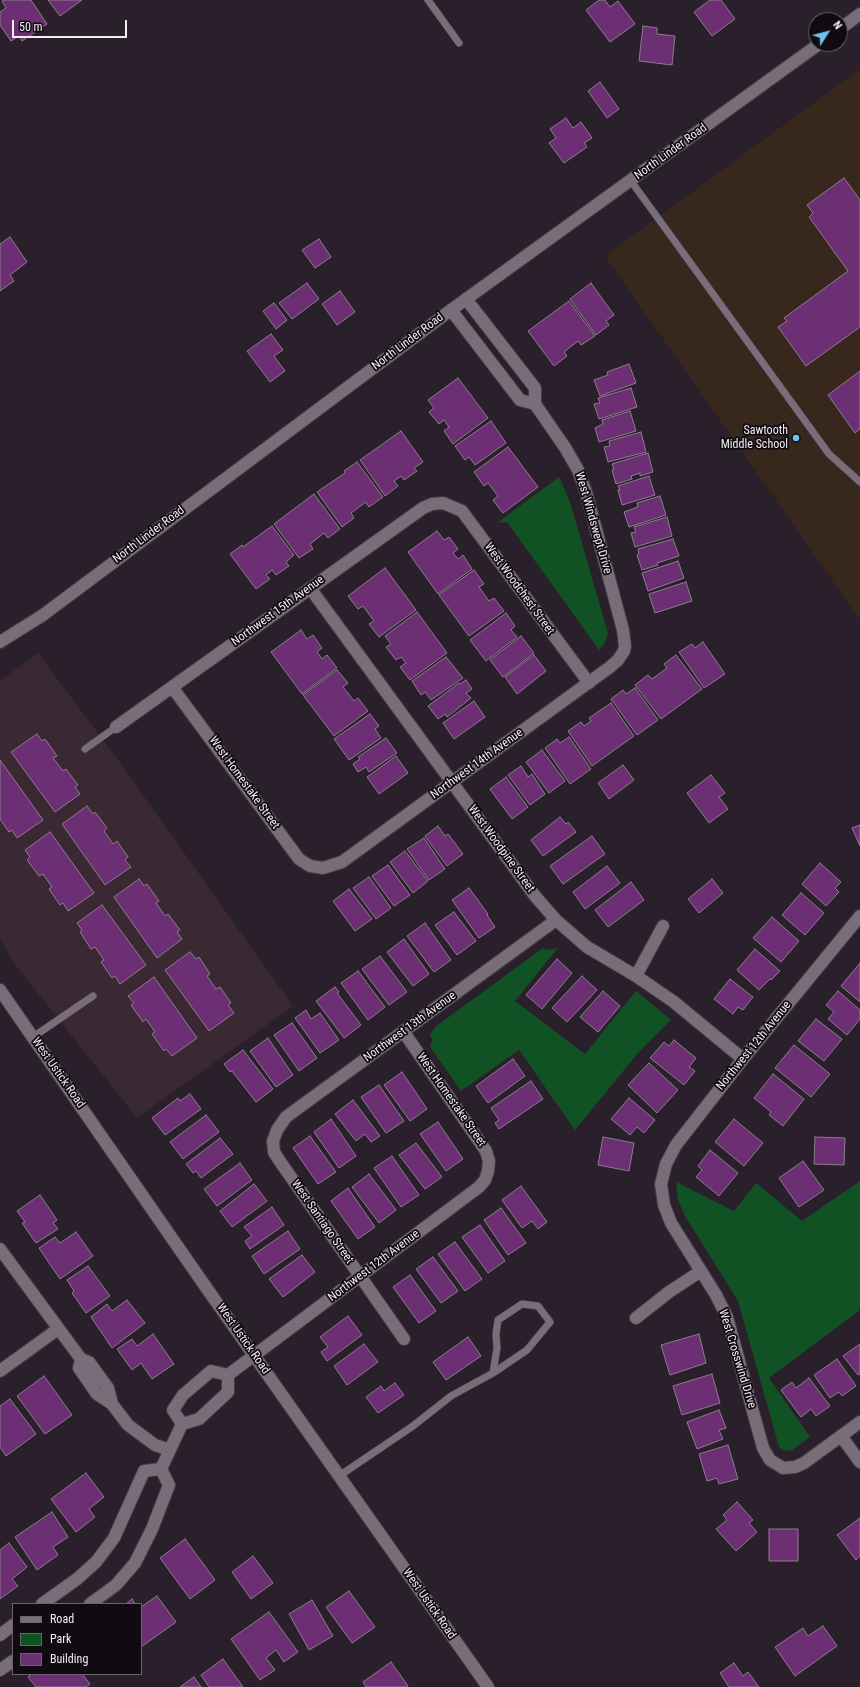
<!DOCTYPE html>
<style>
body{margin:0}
#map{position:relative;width:860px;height:1687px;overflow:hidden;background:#2a202b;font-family:"Roboto Condensed",sans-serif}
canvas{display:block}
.legend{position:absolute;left:12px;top:1603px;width:130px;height:72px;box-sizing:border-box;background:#100b10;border:1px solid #6b656b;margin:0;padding:5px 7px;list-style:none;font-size:12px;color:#f4edf4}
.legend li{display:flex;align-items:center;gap:8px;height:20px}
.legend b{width:20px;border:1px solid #6b656b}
.north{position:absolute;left:808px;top:12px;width:40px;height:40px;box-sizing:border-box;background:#100b10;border:1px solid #6b656b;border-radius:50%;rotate:54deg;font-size:11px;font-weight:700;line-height:16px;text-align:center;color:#f4edf4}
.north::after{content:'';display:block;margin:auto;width:14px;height:18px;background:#6ec2f3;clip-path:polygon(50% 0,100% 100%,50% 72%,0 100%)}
.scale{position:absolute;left:12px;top:20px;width:115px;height:18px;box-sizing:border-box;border:2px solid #f4edf4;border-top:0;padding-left:5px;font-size:12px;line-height:14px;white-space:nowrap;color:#f4edf4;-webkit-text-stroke:3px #100b10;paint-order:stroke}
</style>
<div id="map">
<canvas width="860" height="1687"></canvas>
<ul class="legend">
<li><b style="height:5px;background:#796d7a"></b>Road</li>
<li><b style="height:11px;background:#105224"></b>Park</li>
<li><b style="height:11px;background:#6c2f73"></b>Building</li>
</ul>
<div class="north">N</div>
<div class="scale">50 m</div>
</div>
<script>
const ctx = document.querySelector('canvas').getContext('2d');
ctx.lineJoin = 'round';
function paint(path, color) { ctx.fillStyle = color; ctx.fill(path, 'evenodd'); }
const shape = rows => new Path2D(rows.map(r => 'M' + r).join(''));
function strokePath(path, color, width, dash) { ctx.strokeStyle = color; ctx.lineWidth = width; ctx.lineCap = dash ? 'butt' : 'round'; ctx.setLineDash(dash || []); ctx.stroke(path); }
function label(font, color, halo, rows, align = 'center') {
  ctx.font = font + ' "Roboto Condensed",sans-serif'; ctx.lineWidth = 3.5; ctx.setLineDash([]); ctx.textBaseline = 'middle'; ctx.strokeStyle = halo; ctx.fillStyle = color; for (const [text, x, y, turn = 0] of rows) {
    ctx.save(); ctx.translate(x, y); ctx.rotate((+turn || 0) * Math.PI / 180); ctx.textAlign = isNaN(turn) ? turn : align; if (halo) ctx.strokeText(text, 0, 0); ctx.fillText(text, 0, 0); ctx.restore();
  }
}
const commercial = shape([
 [38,653,118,760,293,1006,137,1118,11,959,0,938,0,681]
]);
const education = shape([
 [860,69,860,620,605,256]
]);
const green = shape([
 [559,477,570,502,608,633,605,642,599,650,507,522,497,523],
 [543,948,546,950,558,948,515,1001,585,1054,636,991,671,1020,638,1053,575,1130,519,1050,461,1091,432,1050,430,1045,433,1040,430,1035,435,1027],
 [860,1181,860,1310,769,1378,810,1437,792,1450,786,1451,779,1447,738,1301,685,1216,678,1200,676,1182,734,1211,756,1183,802,1221]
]);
const building = shape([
 [4,0,31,0,47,24,22,41,19,36,11,41,0,25,0,12,6,8,2,1,4,0],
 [48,0,82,0,60,16,48,0],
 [599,0,605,0,610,7,618,1,635,24,610,42,586,10,599,0],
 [710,0,721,0,735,19,712,36,694,12,710,0],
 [643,26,657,28,657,34,675,36,672,65,639,61,643,26],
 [600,82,619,109,607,118,588,91,600,82],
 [566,118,573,128,581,122,592,138,584,143,587,147,564,163,549,143,556,138,550,129,566,118],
 [844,178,860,200,860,327,806,366,778,327,787,321,784,318,848,271,809,217,813,213,807,205,844,178],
 [10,237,27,262,10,275,14,281,0,291,0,244,10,237],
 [319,239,331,257,315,268,302,250,319,239],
 [307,283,319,299,292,319,279,303,307,283],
 [591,283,614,315,606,321,609,325,596,335,570,299,591,283],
 [340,291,355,312,337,325,322,304,340,291],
 [569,301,595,336,581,345,578,341,564,352,567,356,554,366,528,331,569,301],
 [274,303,287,320,276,329,263,311,274,303],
 [271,334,283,350,274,356,285,371,270,382,247,351,271,334],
 [629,364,636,383,600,396,594,380,608,375,607,372,629,364],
 [860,371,860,429,855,433,828,395,860,371],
 [458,378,488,418,453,444,444,431,449,427,444,420,439,424,429,412,434,408,428,400,458,378],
 [631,388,637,407,599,419,594,404,600,403,598,398,631,388],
 [630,411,636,431,599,442,595,428,603,424,602,420,630,411],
 [491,421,506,443,475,465,469,457,465,460,455,446,491,421],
 [401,431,423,462,414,468,417,471,404,480,401,476,394,481,398,486,385,496,360,460,401,431],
 [641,432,646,452,608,462,604,447,610,446,609,441,641,432],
 [508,447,538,487,503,513,493,500,498,496,488,483,484,486,474,472,508,447],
 [648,453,653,472,640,476,640,473,631,476,632,479,616,484,612,470,614,469,612,464,648,453],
 [357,462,383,497,369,507,366,502,351,513,354,518,342,527,317,492,345,473,344,471,357,462],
 [649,476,655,495,622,505,618,490,620,490,618,486,649,476],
 [314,494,340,529,328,538,324,533,310,544,313,549,299,558,274,524,314,494],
 [660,496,666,515,629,527,624,512,638,507,637,503,660,496],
 [667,517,672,536,635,547,631,533,636,532,634,527,667,517],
 [272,526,294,555,286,562,289,566,276,575,272,570,266,575,270,579,256,589,230,554,242,545,243,547,272,526],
 [437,531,444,540,449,537,458,549,453,553,458,559,463,555,472,569,438,594,408,552,437,531],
 [673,539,679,556,657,563,658,565,642,570,637,555,639,554,638,549,673,539],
 [678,561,684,578,648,591,642,573,678,561],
 [385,568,416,610,379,637,369,624,374,621,363,606,358,609,348,596,385,568],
 [474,570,484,584,479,587,489,601,494,598,504,611,469,636,439,595,474,570],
 [686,582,692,601,655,613,649,594,686,582],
 [417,612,447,653,410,680,400,667,406,663,401,657,396,660,386,647,391,644,385,636,417,612],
 [506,613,515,626,511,630,517,637,486,661,470,640,506,613],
 [301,630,307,639,313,635,322,648,317,652,322,659,327,655,337,668,302,694,271,652,301,630],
 [521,636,534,653,503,677,490,660,521,636],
 [703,642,725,674,704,688,679,652,692,644,695,648,703,642],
 [534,655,546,671,517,694,505,677,534,655],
 [676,655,702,689,661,719,635,685,648,675,652,679,667,668,664,664,676,655],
 [446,657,463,678,431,700,425,692,421,695,412,681,446,657],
 [337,670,348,683,343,687,354,701,358,698,368,711,334,736,303,695,337,670],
 [466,680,472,689,466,693,471,698,447,717,445,714,438,719,428,706,459,683,460,684,466,680],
 [635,688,658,720,637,735,611,699,623,690,626,694,635,688],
 [474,701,485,717,454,739,443,723,474,701],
 [611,703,634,736,592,766,568,731,581,722,584,726,591,721,589,718,611,703],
 [370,714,379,726,375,729,381,738,349,760,334,739,370,714],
 [37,734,42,741,45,739,57,756,53,758,63,771,66,769,78,785,75,787,80,794,55,812,11,752,37,734],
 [569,737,591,769,570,784,545,748,557,739,560,743,569,737],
 [386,738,397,753,369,772,366,767,358,772,353,764,360,759,358,757,386,738],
 [542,750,565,781,549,793,526,762,542,750],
 [396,756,408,773,379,794,367,777,396,756],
 [0,760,43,820,17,838,12,830,9,832,0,819,0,760],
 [623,765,634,780,609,799,598,783,623,765],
 [521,766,528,777,532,774,545,794,530,805,508,775,521,766],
 [711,775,725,793,719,797,728,809,709,823,687,793,711,775],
 [506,777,528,807,512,819,490,789,506,777],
 [87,806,93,814,95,812,107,828,104,831,113,844,117,841,128,857,125,860,131,867,105,885,62,824,87,806],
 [560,817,566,824,568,822,576,832,543,856,531,840,560,817],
 [860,825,860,846,852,828,860,825],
 [438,826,445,836,448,834,463,854,447,866,425,836,438,826],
 [50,832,94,893,68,911,63,903,60,905,49,889,52,887,43,874,39,876,27,860,30,857,25,850,50,832],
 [592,836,605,854,563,884,550,866,592,836],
 [424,838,445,869,429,880,407,849,424,838],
 [405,851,428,881,413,893,390,862,405,851],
 [820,863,841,882,835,888,839,892,826,906,802,884,820,863],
 [388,865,410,895,394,906,372,876,388,865],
 [607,866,620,883,585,909,573,892,607,866],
 [369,877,391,908,376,919,353,888,369,877],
 [139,879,144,886,147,884,159,901,156,903,165,916,168,914,180,930,177,932,182,939,157,958,114,897,139,879],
 [712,879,723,893,699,913,688,899,712,879],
 [631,882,644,900,608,927,595,910,631,882],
 [469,888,488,914,487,915,495,927,479,938,452,900,469,888],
 [349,889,372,919,355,931,333,901,349,889],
 [801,893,824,913,805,935,782,915,801,893],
 [102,905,146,965,120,984,115,976,112,978,101,962,104,960,95,947,91,949,80,932,82,930,77,923,102,905],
 [454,912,476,941,457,955,435,925,454,912],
 [772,917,799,941,781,962,753,938,772,917],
 [425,923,451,960,434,972,407,936,425,923],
 [404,939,429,974,413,986,387,952,404,939],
 [755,949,780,971,771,980,770,979,759,990,737,970,755,949],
 [190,952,196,959,199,957,210,974,207,976,216,989,220,987,231,1003,228,1005,234,1013,209,1031,165,970,190,952],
 [380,956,407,992,389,1005,362,969,380,956],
 [557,959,572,973,542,1009,526,995,557,959],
 [860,963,860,1002,841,986,860,963],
 [358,971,385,1007,368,1020,341,983,358,971],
 [582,976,597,990,567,1022,552,1008,582,976],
 [154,977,197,1038,172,1056,166,1049,164,1051,152,1034,155,1032,146,1019,143,1022,131,1005,134,1003,128,996,154,977],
 [730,979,753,997,743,1010,738,1007,733,1014,714,999,730,979],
 [335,987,339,992,337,993,361,1025,344,1038,316,1001,335,987],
 [603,991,620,1006,598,1032,580,1017,603,991],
 [838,991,860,1010,860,1019,847,1035,828,1019,834,1012,826,1005,838,991],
 [306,1010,311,1019,320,1013,339,1040,320,1053,295,1018,306,1010],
 [816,1019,842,1039,824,1061,798,1041,816,1019],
 [292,1023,317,1058,299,1071,274,1035,292,1023],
 [268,1038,293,1075,276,1087,250,1051,268,1038],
 [674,1040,696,1058,689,1067,695,1071,684,1085,650,1058,664,1042,669,1046,674,1040],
 [794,1045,830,1074,811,1097,775,1068,794,1045],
 [243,1050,273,1089,256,1102,232,1071,230,1072,224,1064,243,1050],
 [513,1059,525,1076,488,1103,476,1086,513,1059],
 [649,1063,678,1090,657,1113,628,1085,649,1063],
 [402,1072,427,1109,410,1121,384,1085,402,1072],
 [773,1074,804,1099,783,1126,769,1115,771,1112,754,1098,773,1074],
 [531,1081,543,1099,499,1129,495,1123,499,1120,491,1108,531,1081],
 [379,1085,404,1121,386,1133,361,1097,379,1085],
 [190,1094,201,1109,165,1135,152,1118,178,1098,180,1101,190,1094],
 [629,1098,655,1120,644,1133,637,1127,630,1135,611,1119,629,1098],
 [353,1100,380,1136,371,1142,365,1134,356,1141,335,1114,353,1100],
 [206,1115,219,1132,183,1159,170,1142,206,1115],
 [331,1119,356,1156,339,1168,314,1132,331,1119],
 [734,1119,763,1143,744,1166,715,1142,734,1119],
 [438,1122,463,1159,446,1171,420,1134,438,1122],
 [310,1136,336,1172,318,1184,293,1148,310,1136],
 [603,1137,634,1143,629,1171,598,1165,603,1137],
 [815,1137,845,1138,844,1165,814,1164,815,1137],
 [220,1138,233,1154,201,1178,196,1171,193,1173,186,1164,220,1138],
 [416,1143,442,1177,425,1189,399,1155,416,1143],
 [710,1150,738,1173,719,1196,696,1177,702,1170,698,1166,710,1150],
 [392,1156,419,1195,401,1207,374,1168,392,1156],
 [803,1161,824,1190,799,1207,779,1178,803,1161],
 [240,1163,252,1180,217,1206,204,1189,240,1163],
 [369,1174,396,1210,379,1223,352,1187,369,1174],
 [254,1184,267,1201,232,1227,220,1211,254,1184],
 [521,1186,547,1222,538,1229,532,1221,522,1228,502,1200,521,1186],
 [348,1188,375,1227,358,1239,331,1201,348,1188],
 [40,1195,57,1220,53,1223,58,1229,36,1243,22,1223,25,1222,17,1211,40,1195],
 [272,1207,284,1225,250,1249,245,1241,252,1236,244,1227,272,1207],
 [501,1208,526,1243,508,1255,484,1220,501,1208],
 [480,1225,505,1261,488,1273,462,1237,480,1225],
 [288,1231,300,1249,264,1274,252,1256,288,1231],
 [76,1232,93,1256,60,1279,39,1248,55,1237,60,1243,76,1232],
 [455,1242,482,1279,465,1291,438,1254,455,1242],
 [302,1255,315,1272,283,1297,269,1279,302,1255],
 [433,1257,458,1291,441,1303,416,1269,433,1257],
 [88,1266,110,1296,86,1313,72,1293,74,1291,67,1280,88,1266],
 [410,1275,436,1311,419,1323,393,1287,410,1275],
 [127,1300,145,1323,112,1348,91,1317,107,1304,112,1311,127,1300],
 [348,1316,362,1335,327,1361,321,1352,328,1347,320,1337,348,1316],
 [153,1334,174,1364,152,1379,141,1363,132,1370,117,1349,132,1339,137,1346,153,1334],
 [699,1334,706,1363,670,1375,661,1345,699,1334],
 [468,1337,481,1356,446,1380,433,1362,468,1337],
 [364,1344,378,1362,347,1385,334,1366,364,1344],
 [860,1344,860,1374,858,1375,843,1356,860,1344],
 [837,1359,856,1386,842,1396,839,1392,830,1398,814,1375,837,1359],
 [712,1374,720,1403,682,1415,673,1386,712,1374],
 [44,1376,72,1415,45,1434,17,1396,44,1376],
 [809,1378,830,1406,816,1416,811,1409,801,1417,781,1390,792,1382,796,1388,809,1378],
 [395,1383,404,1395,378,1413,366,1397,381,1386,384,1391,395,1383],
 [10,1399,36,1434,6,1456,0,1447,0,1406,10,1399],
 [719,1410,726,1428,719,1430,723,1439,697,1449,687,1422,719,1410],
 [728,1445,738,1479,719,1484,717,1478,707,1481,699,1454,728,1445],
 [86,1473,104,1497,89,1509,95,1517,76,1532,51,1499,86,1473],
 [737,1502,753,1520,749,1523,757,1532,736,1551,716,1529,727,1520,723,1515,737,1502],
 [52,1512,68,1537,53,1547,58,1555,37,1570,15,1537,52,1512],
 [860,1518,860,1556,856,1560,837,1535,860,1518],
 [769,1529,798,1529,798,1561,769,1561,769,1529],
 [185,1539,215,1580,190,1599,160,1558,185,1539],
 [9,1543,27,1567,12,1579,18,1586,0,1599,0,1550,9,1543],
 [253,1556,273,1583,251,1599,232,1572,253,1556],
 [349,1591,375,1627,352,1643,326,1607,349,1591],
 [157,1596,176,1622,141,1647,141,1607,157,1596],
 [132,1599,135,1604,126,1604,132,1599],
 [312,1600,333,1636,309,1650,289,1614,312,1600],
 [269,1612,298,1652,284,1662,276,1650,266,1658,275,1670,260,1680,231,1639,269,1612],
 [823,1626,837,1646,795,1676,775,1647,803,1628,808,1636,823,1626],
 [223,1659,243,1687,209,1687,201,1675,223,1659],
 [391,1662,408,1686,406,1687,366,1687,363,1682,391,1662],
 [734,1663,743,1676,748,1672,759,1687,729,1687,720,1673,734,1663],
 [32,1674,82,1674,90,1684,86,1687,36,1687,28,1677,32,1674],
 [194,1677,201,1687,180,1687,194,1677]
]);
const service = shape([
 [428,0,459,43],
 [631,181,829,454,860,482],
 [85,749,116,727],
 [33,1037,93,996],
 [339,1476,413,1426,451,1396,493,1373,527,1350,550,1322,538,1306,522,1304,498,1320,496,1334,497,1348,493,1373]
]);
const minor = shape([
 [451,310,520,400,535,404],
 [310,588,535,896,556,920,587,947,636,976,674,1002,743,1059],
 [172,687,299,859,310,866,323,868,342,862,610,667,618,660,624,651,625,646,623,630,586,492,578,470,566,449,535,404,535,388,466,299],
 [116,727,423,508,432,504,443,503,462,511,589,683],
 [860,916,743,1059,676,1145,666,1164,661,1184,664,1205,671,1223,716,1295,727,1317,763,1448,770,1460,783,1468,795,1467,804,1463,860,1422],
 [636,976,663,926],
 [0,1249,81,1359],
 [636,1318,669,1292,701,1271],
 [404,1339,279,1160,274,1152,273,1141,277,1130,286,1117,556,920],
 [81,1359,89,1362,108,1388,112,1404,97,1394,79,1368,81,1359],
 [0,1371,58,1329],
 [228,1375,479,1187,485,1180,488,1171,489,1161,486,1151,403,1031],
 [112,1404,128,1425,155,1445,170,1450],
 [182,1424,173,1410,183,1395,211,1371,228,1375],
 [841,1436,860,1462],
 [161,1469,182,1424,199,1419,228,1392,228,1375],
 [42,1604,77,1579,96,1562,114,1538,144,1471,161,1469],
 [90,1604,116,1585,135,1563,152,1529,169,1485,161,1469],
 [0,1635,13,1625],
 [0,1670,13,1661]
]);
const secondary = shape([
 [840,29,860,14],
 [0,642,43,615,451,310,819,44],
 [0,990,203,1283,488,1687]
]);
const markers = [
 [796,438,4,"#6ec2f3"]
];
const streetNames = [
 ["North Linder Road",671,152,-36],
 ["North Linder Road",408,342,-37],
 ["West Windswept Drive",593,523,74],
 ["North Linder Road",149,535,-37],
 ["West Woodchest Street",519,589,54],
 ["Northwest 15th Avenue",278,611,-36],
 ["Northwest 14th Avenue",477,764,-36],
 ["West Homestake Street",244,783,54],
 ["West Woodpine Street",501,849,54],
 ["Northwest 13th Avenue",410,1027,-36],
 ["Northwest 12th Avenue",754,1046,-51],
 ["West Ustick Road",58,1073,55],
 ["West Homestake Street",451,1100,55],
 ["West Santiago Street",322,1222,55],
 ["Northwest 12th Avenue",374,1266,-37],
 ["West Ustick Road",243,1339,55],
 ["West Crosswind Drive",737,1359,73],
 ["West Ustick Road",429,1604,55]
];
const poiNames = [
 ["Sawtooth",788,431],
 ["Middle School",788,445]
];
paint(commercial, '#3a2932');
paint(education, '#37271d');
paint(green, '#105224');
paint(building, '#6c2f73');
strokePath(building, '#8b7e8c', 1);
strokePath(service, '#443b44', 8);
strokePath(minor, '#443b44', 14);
strokePath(secondary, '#443b44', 14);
strokePath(service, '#796d7a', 7);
strokePath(minor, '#796d7a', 12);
strokePath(secondary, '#796d7a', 12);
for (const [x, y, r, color] of markers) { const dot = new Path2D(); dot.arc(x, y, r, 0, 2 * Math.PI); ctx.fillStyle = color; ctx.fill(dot); strokePath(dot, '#100b10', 1.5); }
label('12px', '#f4edf4', '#100b10', streetNames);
label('12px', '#f4edf4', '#100b10', poiNames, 'right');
</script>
